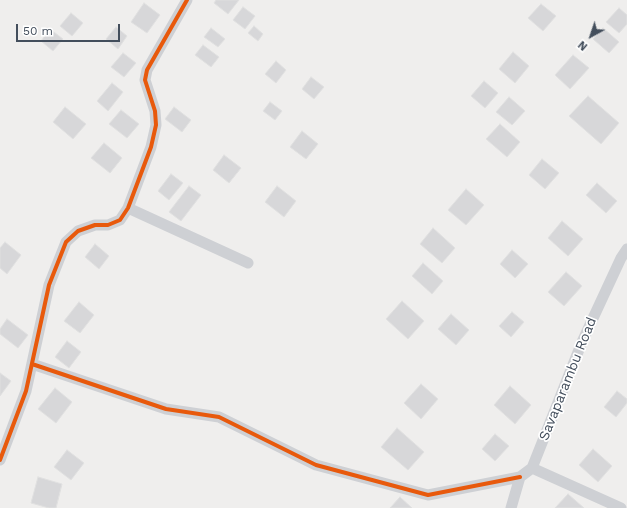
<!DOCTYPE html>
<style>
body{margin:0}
#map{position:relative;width:627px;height:508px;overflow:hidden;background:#efeeed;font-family:"Work Sans",sans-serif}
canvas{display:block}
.north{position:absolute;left:571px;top:16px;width:40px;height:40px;-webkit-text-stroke:3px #fff;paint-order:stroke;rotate:220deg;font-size:11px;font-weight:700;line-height:16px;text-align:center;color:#434e5c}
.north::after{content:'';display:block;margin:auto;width:14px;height:18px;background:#434e5c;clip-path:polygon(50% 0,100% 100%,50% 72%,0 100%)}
.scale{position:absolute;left:16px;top:24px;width:104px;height:18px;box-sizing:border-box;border:2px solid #434e5c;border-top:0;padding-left:5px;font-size:12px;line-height:14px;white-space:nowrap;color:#434e5c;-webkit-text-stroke:3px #fff;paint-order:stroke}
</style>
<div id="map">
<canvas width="627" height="508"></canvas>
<div class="north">N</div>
<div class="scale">50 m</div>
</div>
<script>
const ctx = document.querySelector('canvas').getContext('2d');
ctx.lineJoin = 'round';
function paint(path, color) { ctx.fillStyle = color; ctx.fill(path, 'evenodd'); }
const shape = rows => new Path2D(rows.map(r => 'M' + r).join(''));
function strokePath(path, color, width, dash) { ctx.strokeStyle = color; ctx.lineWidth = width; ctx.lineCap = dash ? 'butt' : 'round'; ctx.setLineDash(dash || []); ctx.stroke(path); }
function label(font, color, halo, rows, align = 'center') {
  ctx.font = font + ' "Work Sans",sans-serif'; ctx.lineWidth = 3.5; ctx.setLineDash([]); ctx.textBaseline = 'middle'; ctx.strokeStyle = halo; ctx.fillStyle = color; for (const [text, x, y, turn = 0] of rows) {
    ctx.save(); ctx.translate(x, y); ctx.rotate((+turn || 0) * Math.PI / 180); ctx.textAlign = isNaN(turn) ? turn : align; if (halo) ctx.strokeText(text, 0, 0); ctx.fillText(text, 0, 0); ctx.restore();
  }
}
const building = shape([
 [216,0,239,0,228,14,214,3,216,0],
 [144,3,160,15,147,33,131,22,144,3],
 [541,4,556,16,543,31,528,18,541,4],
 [243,7,255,16,245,29,233,20,243,7],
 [619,8,627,15,627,24,619,33,606,22,619,8],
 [71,13,83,23,72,36,60,26,71,13],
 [254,26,263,34,258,41,248,33,254,26],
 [116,27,127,36,118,49,106,39,116,27],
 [211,28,225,39,218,47,204,37,211,28],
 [603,28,619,42,609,53,593,39,603,28],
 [50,29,63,39,53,51,41,41,50,29],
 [203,45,219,57,211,67,195,55,203,45],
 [513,52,529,66,515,83,499,69,513,52],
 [123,53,136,63,124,77,111,67,123,53],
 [573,55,589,68,570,89,555,75,573,55],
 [276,61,286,70,276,83,265,74,276,61],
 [311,77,324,87,314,99,302,89,311,77],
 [484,81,498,93,485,108,471,96,484,81],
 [112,83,123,92,108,111,97,101,112,83],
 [588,96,619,123,601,144,569,116,588,96],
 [509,97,525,111,512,125,496,112,509,97],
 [270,102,282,111,275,120,263,111,270,102],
 [65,107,86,124,73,139,53,122,65,107],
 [174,107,191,120,182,132,165,119,174,107],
 [121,110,139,124,127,138,109,124,121,110],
 [500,124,520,142,507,157,486,139,500,124],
 [302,131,318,144,306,159,290,147,302,131],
 [104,143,122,158,110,173,91,158,104,143],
 [224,155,241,168,229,183,213,170,224,155],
 [542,159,559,173,545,189,529,175,542,159],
 [171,174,183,183,169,200,158,191,171,174],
 [597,183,617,201,606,213,586,195,597,183],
 [189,186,201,195,181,221,169,212,189,186],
 [277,186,296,201,284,217,265,202,277,186],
 [466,189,484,205,466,225,448,210,466,189],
 [562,221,583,239,568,256,548,238,562,221],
 [433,228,455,248,442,263,420,244,433,228],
 [5,242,21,255,7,274,0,268,0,248,5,242],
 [95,244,109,256,99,269,85,257,95,244],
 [512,250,528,264,515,278,500,264,512,250],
 [423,263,443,281,432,294,412,276,423,263],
 [566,272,582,286,564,306,548,292,566,272],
 [402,301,424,321,408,339,386,319,402,301],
 [79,302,94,315,80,333,64,321,79,302],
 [512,312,524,322,511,337,499,326,512,312],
 [451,314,469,330,456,345,438,329,451,314],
 [7,319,28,335,18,348,0,334,0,329,7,319],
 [67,341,81,352,69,368,55,357,67,341],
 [0,373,11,381,0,396,0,373],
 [421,384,438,399,421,419,404,403,421,384],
 [510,386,531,405,515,424,494,405,510,386],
 [55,388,72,402,56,423,38,409,55,388],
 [617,391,627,399,627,403,616,417,604,407,617,391],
 [397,428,424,452,408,470,381,447,397,428],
 [495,434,509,446,495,461,482,449,495,434],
 [593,449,612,466,598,482,579,465,593,449],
 [67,450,84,463,71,480,54,467,67,450],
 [38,477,62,484,56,508,49,508,31,503,38,477],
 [568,494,584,508,555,508,568,494],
 [400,497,412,508,390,508,400,497]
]);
const minor = shape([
 [128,208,248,263],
 [32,364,166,409,219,417,316,465,428,495,520,477],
 [0,460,26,391,49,285,66,242,78,231,95,225,108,225,120,220,128,208,151,147,156,125,155,111,145,80,147,70,187,0],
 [532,468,621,508],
 [511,508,520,477,532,468,582,342,621,258,627,249]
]);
const cycleway = shape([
 [32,364,166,409,219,417,316,465,428,495,520,477],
 [0,460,26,391,49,285,66,242,78,231,95,225,108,225,120,220,128,208,151,147,156,125,155,111,145,80,147,70,187,0]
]);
const streetNames = [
 ["Savaparambu Road",568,379,-68]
];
paint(building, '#d7d7d9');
strokePath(building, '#e0e0e0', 1);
strokePath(minor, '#ced0d4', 11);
strokePath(cycleway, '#e8590c', 4);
label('14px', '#434e5c', '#fff', streetNames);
</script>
